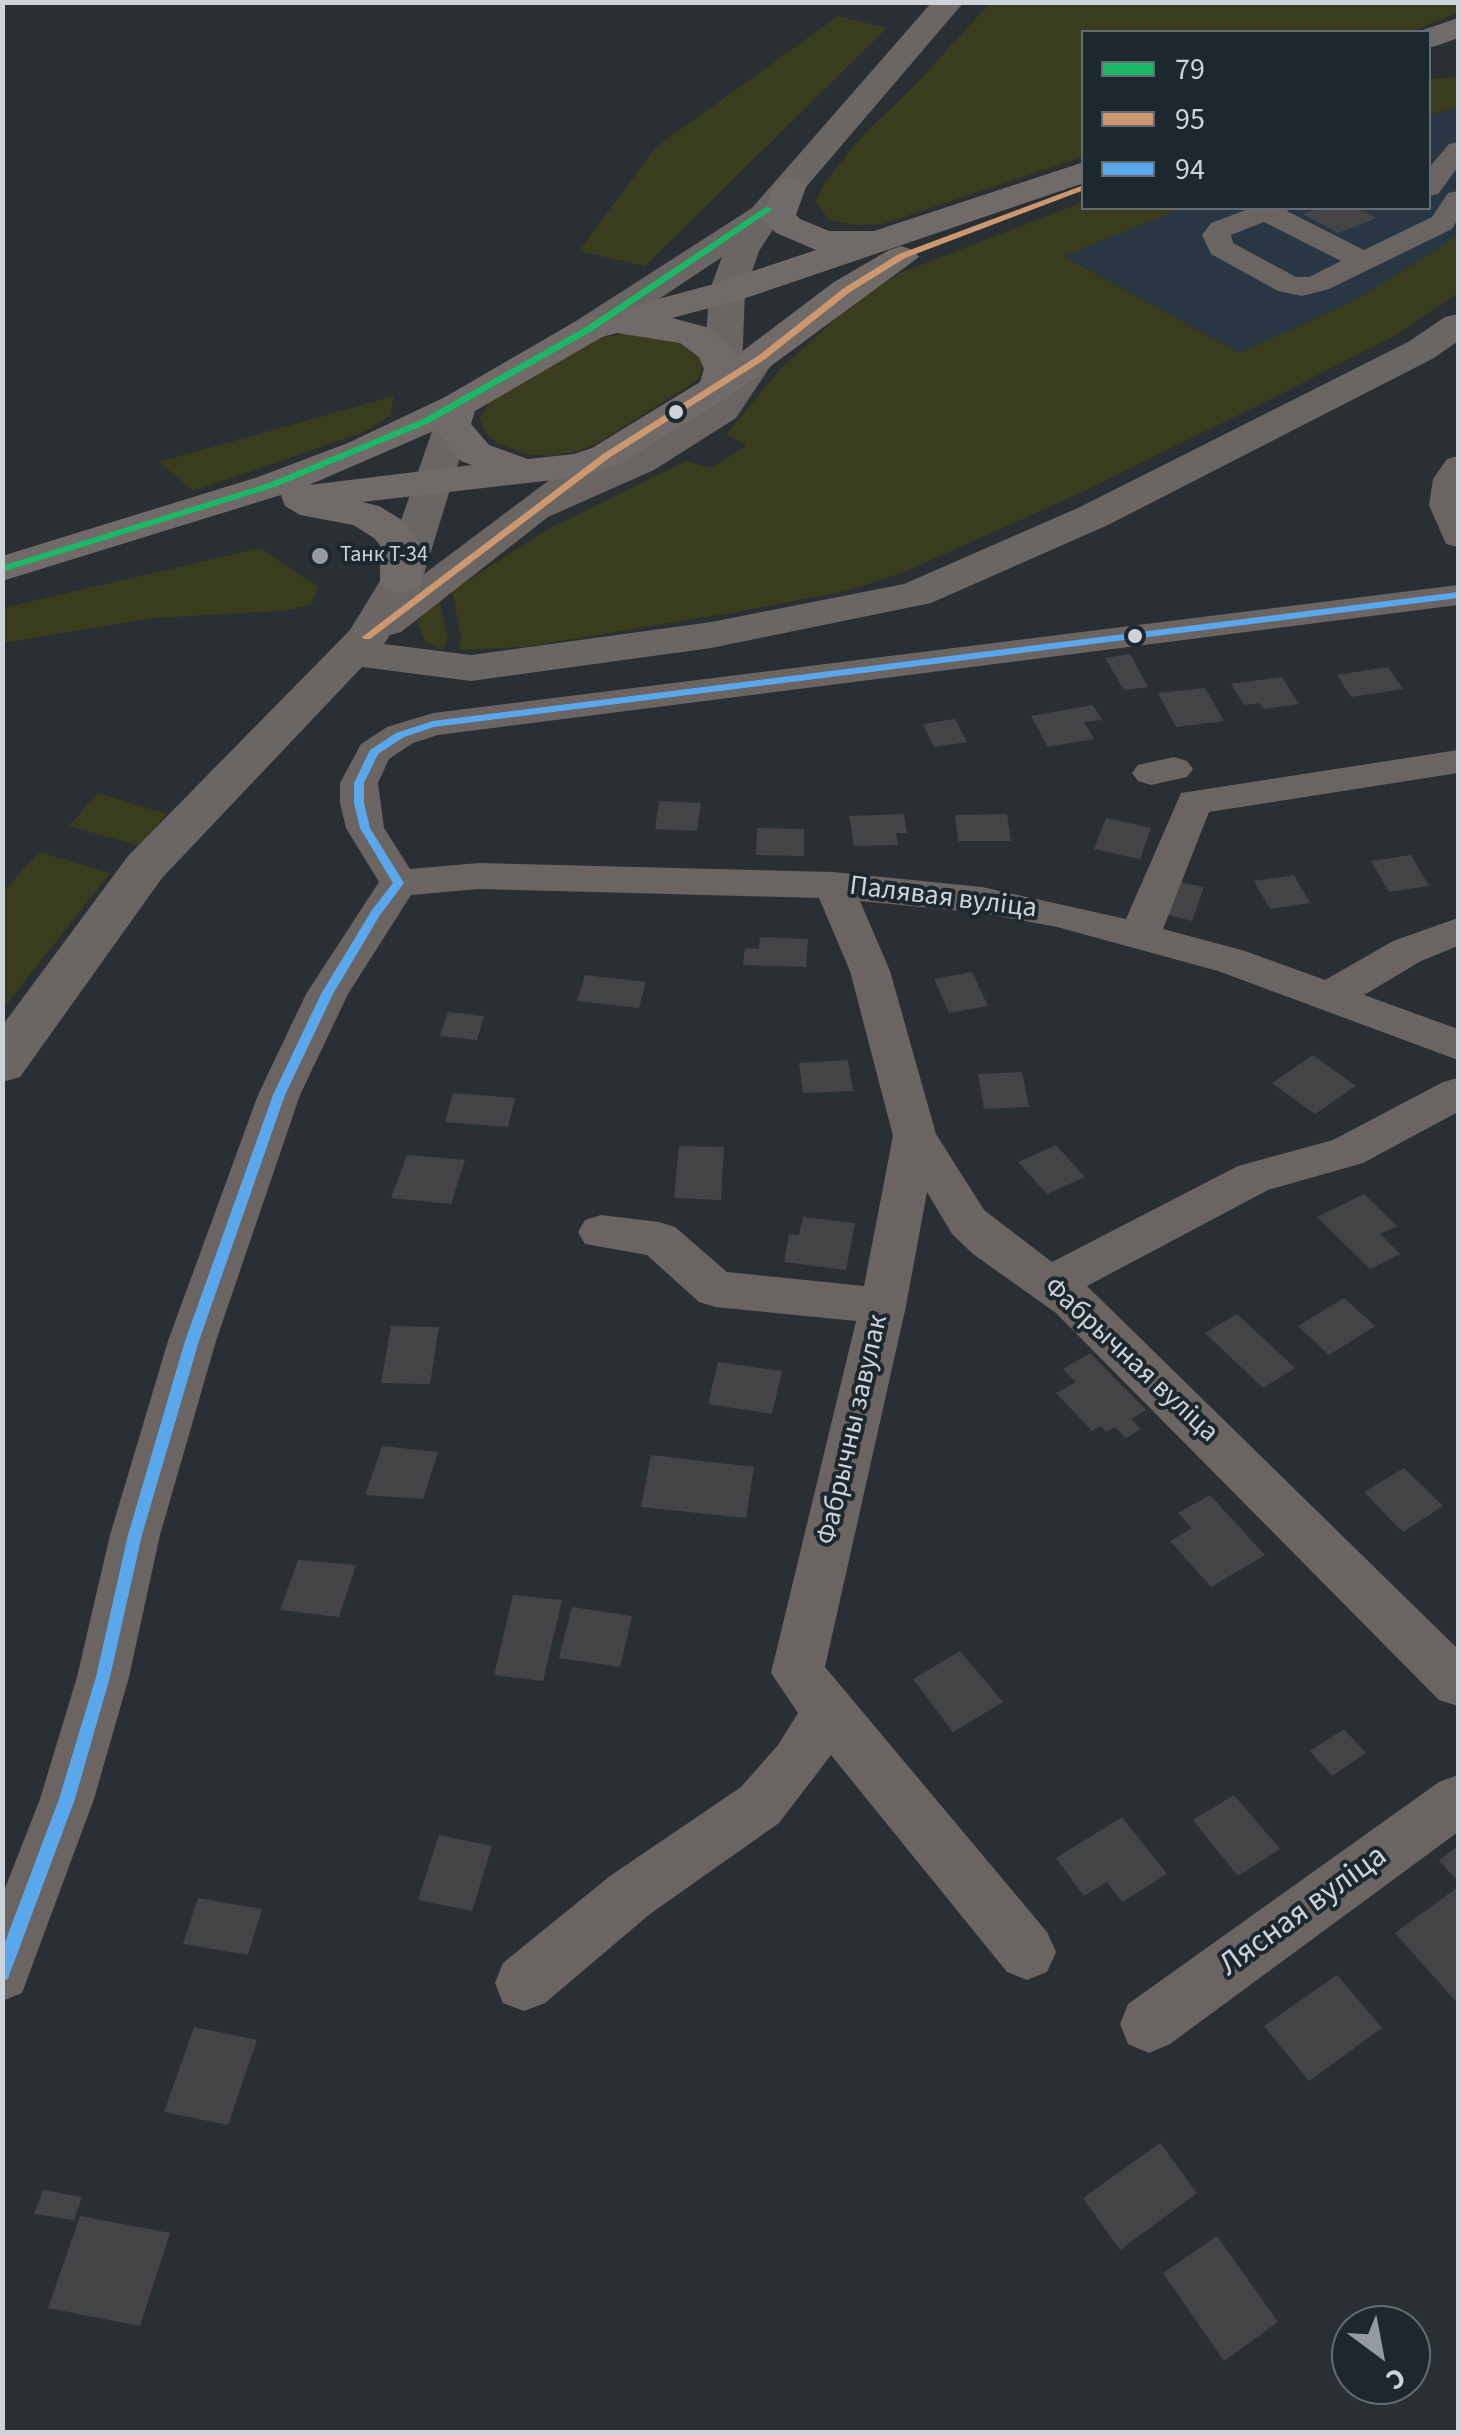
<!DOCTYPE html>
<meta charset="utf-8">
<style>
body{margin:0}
#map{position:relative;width:1461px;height:2435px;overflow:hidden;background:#2a2f34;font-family:"Source Sans 3",sans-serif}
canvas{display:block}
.frame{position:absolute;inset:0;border:5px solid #cdd3d9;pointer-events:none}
.legend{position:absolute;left:1081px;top:30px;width:350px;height:180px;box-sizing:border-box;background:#1c272e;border:2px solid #636c72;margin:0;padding:12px 18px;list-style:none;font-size:30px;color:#cdd3d9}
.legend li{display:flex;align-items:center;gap:20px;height:50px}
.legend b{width:50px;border:2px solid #636c72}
.north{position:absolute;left:1331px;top:2305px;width:100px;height:100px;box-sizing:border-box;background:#1c272e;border:2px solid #636c72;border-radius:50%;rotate:148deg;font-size:28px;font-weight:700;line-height:40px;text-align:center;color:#cdd3d9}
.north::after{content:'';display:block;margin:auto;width:35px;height:45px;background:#949a9f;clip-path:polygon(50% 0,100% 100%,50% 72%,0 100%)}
</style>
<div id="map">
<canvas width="1461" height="2435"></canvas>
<div class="frame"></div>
<ul class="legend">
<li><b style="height:12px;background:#1ab867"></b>79</li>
<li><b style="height:12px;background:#cd976f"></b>95</li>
<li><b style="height:12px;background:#5aa8eb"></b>94</li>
</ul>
<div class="north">С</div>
</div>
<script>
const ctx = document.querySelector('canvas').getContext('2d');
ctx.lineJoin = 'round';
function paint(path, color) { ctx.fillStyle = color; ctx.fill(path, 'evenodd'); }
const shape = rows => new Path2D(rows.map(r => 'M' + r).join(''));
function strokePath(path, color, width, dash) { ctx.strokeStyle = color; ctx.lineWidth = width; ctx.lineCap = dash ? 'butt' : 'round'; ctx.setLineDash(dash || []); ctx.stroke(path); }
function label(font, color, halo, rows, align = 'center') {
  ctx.font = font + ' "Source Sans 3",sans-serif'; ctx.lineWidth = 8; ctx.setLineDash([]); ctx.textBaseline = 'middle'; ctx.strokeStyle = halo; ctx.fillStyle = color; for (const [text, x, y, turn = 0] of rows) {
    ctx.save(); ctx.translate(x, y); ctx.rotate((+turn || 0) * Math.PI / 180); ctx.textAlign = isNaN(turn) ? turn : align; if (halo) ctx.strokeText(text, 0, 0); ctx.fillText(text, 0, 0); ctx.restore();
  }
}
const built = shape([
 [1458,107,1458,231,1447,243,1357,299,1240,353,1063,255,1183,208,1428,208,1429,115]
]);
const green = shape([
 [990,3,1458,2,1458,13,1408,32,1084,32,1083,157,883,224,855,225,829,220,816,201,824,183,864,134,914,86],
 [838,16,887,28,645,266,579,251,656,147],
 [1458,77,1458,107,1429,115,1429,79],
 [1083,202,1084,208,1183,208,1064,256,1240,353,1357,299,1447,243,1458,231,1458,293,1398,334,1277,396,1074,496,902,573,846,591,737,612,524,647,459,650,461,637,452,591,546,530,686,461,711,468,747,445,726,435,781,368,851,305,900,273],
 [636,331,680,337,705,361,698,380,598,443,579,451,549,456,525,454,497,443,484,431,480,417,490,401,595,339],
 [394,396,390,416,362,433,193,491,159,462],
 [260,548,318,587,311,605,281,611,155,618,3,643,3,608],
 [439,599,448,638,443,650,425,641,417,621],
 [98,793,167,814,140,846,69,826],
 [39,852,110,873,3,1009,3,892]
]);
const building = shape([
 [1320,208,1357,208,1377,218,1338,233,1303,214],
 [1130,654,1148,687,1124,690,1105,658],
 [1388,667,1403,689,1351,697,1337,675],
 [1282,677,1299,704,1264,709,1260,703,1244,705,1231,684],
 [1205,688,1224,721,1176,727,1158,693],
 [1093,705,1102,720,1084,722,1094,739,1048,747,1031,716],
 [955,719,967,742,934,747,923,724],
 [659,801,701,803,697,831,655,829],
 [904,814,907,833,896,833,898,845,854,846,849,816],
 [1007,814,1011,841,958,841,955,815],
 [1106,818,1151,828,1140,859,1094,849],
 [757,828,804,829,804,856,756,855],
 [1411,855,1429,886,1389,892,1371,861],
 [1294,875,1310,903,1270,909,1254,881],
 [1174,881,1204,887,1192,921,1161,913],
 [760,937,808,939,806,967,743,965,745,948,759,949],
 [972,972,988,1006,949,1013,934,979],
 [585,975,646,982,639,1008,577,1001],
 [448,1012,484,1016,477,1040,440,1036],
 [1313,1055,1356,1086,1315,1114,1272,1083],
 [848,1060,853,1091,803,1093,799,1063],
 [1022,1072,1029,1107,984,1109,978,1074],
 [453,1093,515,1098,508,1127,445,1122],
 [1056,1145,1085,1177,1047,1194,1018,1162],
 [679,1146,724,1147,721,1200,674,1198],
 [407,1155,465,1160,451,1204,391,1198],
 [1364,1194,1397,1226,1380,1234,1400,1254,1370,1269,1317,1217],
 [803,1217,855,1223,846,1270,784,1262,789,1234,799,1235],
 [1344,1298,1375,1326,1329,1355,1298,1326],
 [1237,1314,1295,1368,1263,1388,1205,1333],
 [391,1326,439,1327,430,1384,381,1383],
 [1090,1353,1146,1410,1131,1419,1141,1429,1126,1438,1115,1427,1106,1432,1101,1426,1092,1431,1056,1393,1076,1382,1063,1369],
 [718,1362,782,1371,772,1414,708,1404],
 [382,1446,438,1452,423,1499,365,1495],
 [651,1455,754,1467,746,1518,641,1507],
 [1404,1468,1443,1506,1403,1532,1364,1492],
 [1210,1495,1265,1555,1211,1587,1170,1541,1192,1528,1178,1513],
 [298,1560,356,1565,339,1617,280,1610],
 [513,1595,562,1600,543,1681,494,1675],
 [572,1607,632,1616,620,1667,559,1658],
 [960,1651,1003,1702,953,1732,913,1679],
 [1344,1729,1366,1753,1332,1776,1310,1751],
 [1234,1795,1280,1849,1238,1876,1193,1820],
 [1122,1817,1167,1874,1122,1902,1107,1882,1084,1896,1056,1858],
 [439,1835,492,1846,472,1911,418,1900],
 [1458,1846,1458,1882,1439,1860],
 [1458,1887,1458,2004,1395,1933],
 [198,1898,262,1909,248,1955,183,1944],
 [1337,1975,1382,2028,1309,2081,1264,2026],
 [194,2027,257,2040,228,2125,164,2112],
 [1160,2143,1197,2193,1120,2250,1083,2198],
 [43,2190,82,2197,74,2220,34,2214],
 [80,2216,170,2233,140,2326,48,2308],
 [1217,2236,1278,2322,1224,2361,1163,2273]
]);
const minor = shape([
 [1458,142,1458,167,1438,194,1428,196,1428,169,1449,144,1458,142],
 [1458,191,1458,219,1452,229,1329,289,1302,296,1278,291,1211,254,1202,235,1211,223,1251,208,1289,208,1287,211,1364,250,1432,217,1448,193,1458,191],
 [1264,222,1341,261,1309,277,1296,277,1233,243,1231,235,1264,222],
 [761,349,772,352,776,358,736,418,654,470,539,521,515,521,510,514,515,507,632,456,714,404,750,352,761,349],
 [1458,456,1458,547,1446,544,1429,505,1433,479,1447,459,1458,456],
 [1458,585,1458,605,438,735,413,743,389,759,378,783,384,828,410,869,479,863,833,872,982,887,1126,919,1181,793,1458,750,1458,773,1209,812,1163,929,1245,951,1325,980,1393,941,1458,918,1458,946,1421,961,1364,995,1458,1029,1458,1060,1218,971,1057,927,982,913,860,901,890,971,936,1134,984,1210,1052,1262,1238,1166,1333,1140,1443,1082,1458,1078,1458,1112,1363,1163,1268,1190,1087,1286,1458,1649,1458,1706,1439,1700,1056,1313,973,1254,952,1234,927,1192,906,1306,825,1667,1047,1932,1056,1952,1047,1972,1027,1980,1007,1972,831,1755,779,1823,650,1914,545,2003,524,2011,503,2003,495,1983,503,1963,610,1876,741,1787,778,1745,798,1713,771,1673,856,1321,715,1307,699,1302,647,1255,585,1244,578,1232,585,1220,601,1215,659,1222,675,1227,727,1272,864,1286,893,1136,850,971,819,898,479,889,411,895,348,994,300,1095,216,1341,160,1535,129,1677,94,1799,22,1993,2,2001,2,1896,40,1799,77,1677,110,1535,168,1341,258,1095,306,994,379,882,346,828,340,803,340,783,361,744,387,727,433,713,1458,585],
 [1174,757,1187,761,1193,769,1187,777,1151,785,1138,781,1132,773,1138,765,1174,757],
 [1458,1775,1458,1832,1170,2044,1149,2053,1128,2044,1120,2024,1128,2004,1439,1782,1458,1775]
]);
const major = shape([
 [932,2,964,2,783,214,759,251,745,292,742,369,736,377,723,380,710,377,704,369,709,292,722,257,602,337,589,340,576,337,571,329,576,321,752,208,932,2],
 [1458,314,1458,341,1434,358,1108,525,931,603,711,648,471,681,362,667,162,878,20,1077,2,1082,2,1026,128,856,350,630,380,581,437,417,451,413,465,417,470,425,424,574,592,448,606,444,620,448,626,456,401,632,390,635,384,644,471,655,711,622,904,584,1080,507,1408,342,1445,317,1458,314]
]);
const highway = shape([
 [1458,18,1458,38,1439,45,1428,48,1428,32,1417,32,1458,18],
 [1084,162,1084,183,740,300,672,318,706,327,728,343,736,356,834,282,889,250,901,246,913,250,919,257,730,396,620,464,579,477,362,502,379,506,402,520,420,544,422,581,416,590,401,594,386,590,380,581,380,545,374,538,353,525,300,515,285,506,281,495,2,581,2,556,258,477,348,443,445,397,576,321,714,284,816,250,776,233,761,217,777,180,789,177,801,180,806,187,796,215,800,219,829,231,874,231,1084,162],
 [617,333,680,343,699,357,704,369,700,382,592,448,574,454,528,459,489,445,471,424,475,411,602,337,617,333],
 [436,430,461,461,472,465,309,485,436,430]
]);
const bus1 = shape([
 [766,207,773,209,592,331,427,424,275,487,2,572,2,566,269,483,421,420,586,327,766,207]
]);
const bus2 = shape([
 [1084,185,1084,190,905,258,850,292,764,360,609,458,370,639,364,639,362,637,603,454,758,356,844,288,899,254,1084,185]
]);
const bus3 = shape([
 [1458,592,1458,598,434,727,404,737,378,754,364,783,364,803,370,828,404,883,380,915,333,994,285,1095,199,1341,142,1535,110,1677,75,1799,10,1973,8,1979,2,1981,2,1950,59,1799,96,1677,128,1535,185,1341,273,1095,321,994,372,910,393,883,360,828,354,803,354,783,370,750,396,733,433,721,1458,592]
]);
const markers = [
 [676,412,9,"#cdd3d9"],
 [320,556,10,"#949a9f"],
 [1135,636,9,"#cdd3d9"]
];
const farPoinames = [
 ["Танк Т-34",340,556]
];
const streetNames = [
 ["Палявая вуліца",943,899,7],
 ["Фабрычная вуліца",1130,1361,43],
 ["Фабрычны завулак",854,1430,-77]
];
const nearStreetnames = [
 ["Лясная вуліца",1304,1912,-36]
];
paint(built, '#283743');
paint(green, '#3a3c1e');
paint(building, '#444447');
paint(minor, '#6a6562');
paint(major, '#6a6663');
paint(highway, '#706b69');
paint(bus1, '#1ab867');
paint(bus2, '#cd976f');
paint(bus3, '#5aa8eb');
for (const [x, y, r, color] of markers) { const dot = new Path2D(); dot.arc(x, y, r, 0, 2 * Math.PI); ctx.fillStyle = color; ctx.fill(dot); strokePath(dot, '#1c272e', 4); }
label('22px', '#cdd3d9', '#1c272e', farPoinames, 'left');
label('28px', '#cdd3d9', '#1c272e', streetNames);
label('32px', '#cdd3d9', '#1c272e', nearStreetnames);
</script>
